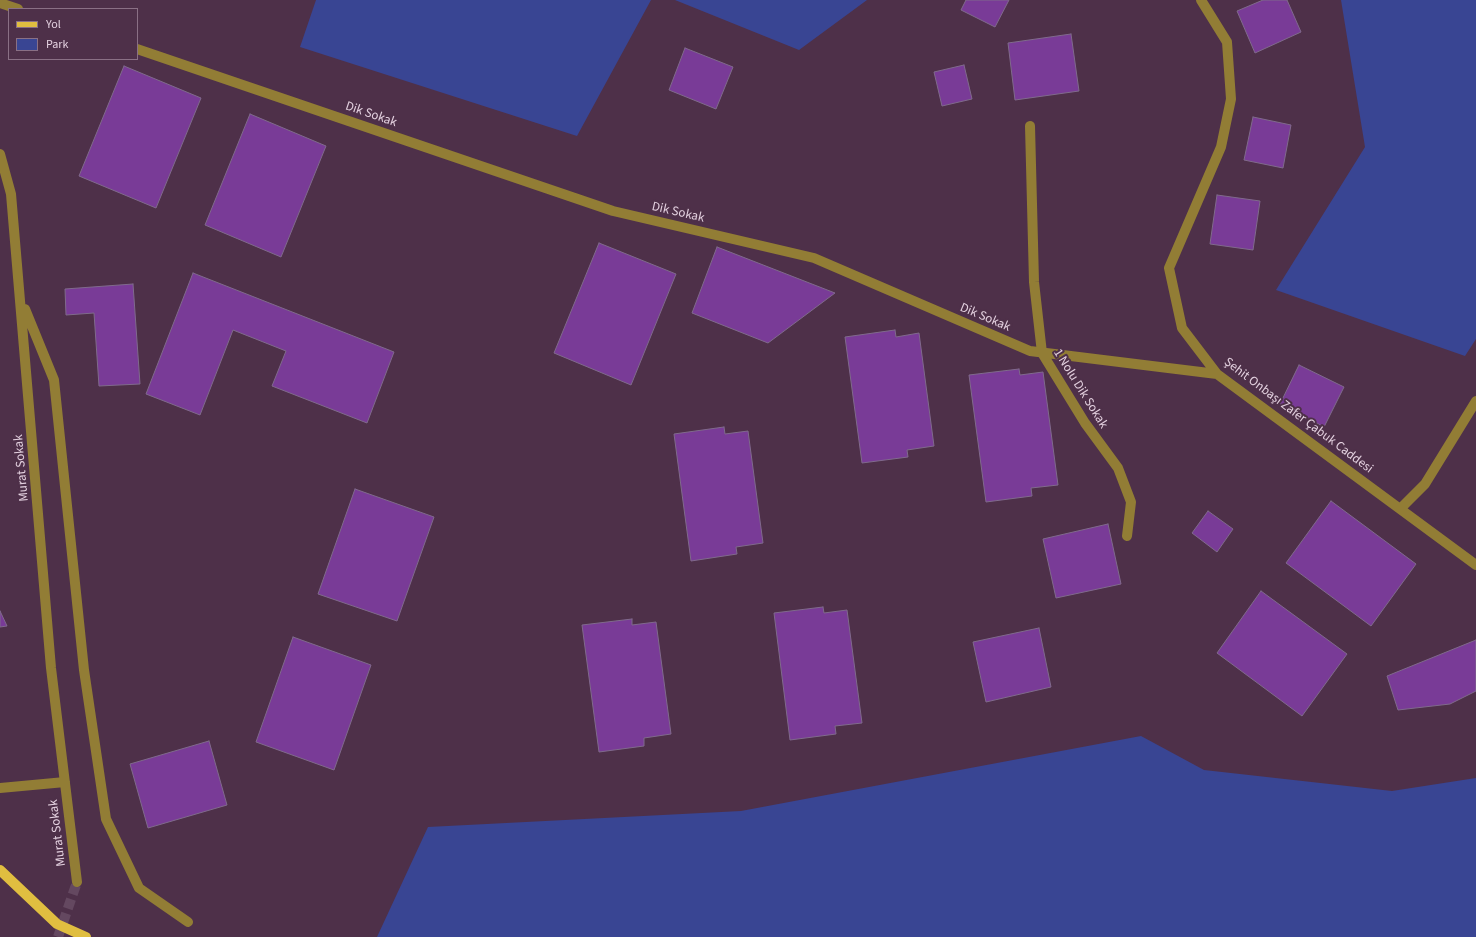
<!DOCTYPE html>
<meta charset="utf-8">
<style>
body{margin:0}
#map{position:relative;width:1476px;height:937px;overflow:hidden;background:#4e3049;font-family:"Source Sans 3",sans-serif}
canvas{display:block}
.legend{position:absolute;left:8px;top:8px;width:130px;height:52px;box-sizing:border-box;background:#4e3049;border:1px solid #8a7085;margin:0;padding:5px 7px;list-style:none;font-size:12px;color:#e3d0df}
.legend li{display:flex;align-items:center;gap:8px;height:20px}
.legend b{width:20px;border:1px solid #8a7085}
</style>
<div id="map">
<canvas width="1476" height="937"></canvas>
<ul class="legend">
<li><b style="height:5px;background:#e0be40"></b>Yol</li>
<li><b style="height:11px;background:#394593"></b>Park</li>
</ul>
</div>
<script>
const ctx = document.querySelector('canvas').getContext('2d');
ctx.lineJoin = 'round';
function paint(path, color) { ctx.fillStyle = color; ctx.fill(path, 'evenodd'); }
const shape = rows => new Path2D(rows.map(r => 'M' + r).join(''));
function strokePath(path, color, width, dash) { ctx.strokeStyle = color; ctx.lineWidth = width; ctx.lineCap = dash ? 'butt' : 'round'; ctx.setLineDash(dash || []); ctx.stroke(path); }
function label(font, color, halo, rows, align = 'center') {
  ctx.font = font + ' "Source Sans 3",sans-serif'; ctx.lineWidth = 4; ctx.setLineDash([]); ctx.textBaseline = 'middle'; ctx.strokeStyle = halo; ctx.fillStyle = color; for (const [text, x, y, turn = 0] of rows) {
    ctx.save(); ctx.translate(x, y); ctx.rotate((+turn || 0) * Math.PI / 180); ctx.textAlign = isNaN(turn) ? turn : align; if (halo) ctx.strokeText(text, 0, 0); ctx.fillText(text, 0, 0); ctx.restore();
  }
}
const green = shape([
 [316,0,651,0,577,136,300,47],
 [675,0,867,0,799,50],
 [1341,0,1476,0,1476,339,1465,356,1276,290,1365,147],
 [1141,736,1204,770,1392,791,1476,778,1476,937,377,937,428,827,741,811]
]);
const building = shape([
 [966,0,1009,0,995,27,961,10,966,0],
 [1263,0,1287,0,1301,32,1255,53,1237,11,1263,0],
 [1071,34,1079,91,1015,100,1008,43,1071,34],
 [685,48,733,67,716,109,669,90,685,48],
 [964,65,972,99,942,106,934,72,964,65],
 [124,66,201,98,156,208,79,176,124,66],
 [250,114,326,146,281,257,205,225,250,114],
 [1253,117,1291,125,1283,168,1244,160,1253,117],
 [1217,195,1260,201,1253,250,1210,244,1217,195],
 [599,243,676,274,631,385,554,353,599,243],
 [717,247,835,293,768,343,692,313,717,247],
 [193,273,394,352,367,423,272,386,286,351,233,330,200,415,146,394,193,273],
 [133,284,140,384,99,386,94,313,66,315,65,289,133,284],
 [895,330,896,337,919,333,934,446,907,450,908,457,862,463,845,337,895,330],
 [1299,365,1344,387,1324,427,1280,404,1299,365],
 [1019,369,1020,375,1043,372,1058,485,1031,488,1032,496,986,502,969,375,1019,369],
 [724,427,725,434,748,431,763,543,736,547,737,554,691,561,674,434,724,427],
 [355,489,434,517,397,621,318,594,355,489],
 [1331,501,1416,564,1371,626,1286,563,1331,501],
 [1208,511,1233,529,1217,552,1192,533,1208,511],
 [1108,524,1121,584,1056,598,1043,539,1108,524],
 [1261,591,1347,654,1302,716,1217,653,1261,591],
 [823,607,824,613,847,610,862,723,835,726,836,734,790,740,774,613,823,607],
 [0,611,7,626,0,627,0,611],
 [632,619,632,625,656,622,671,734,644,738,644,746,599,752,582,625,632,619],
 [1039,628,1051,687,986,702,973,642,1039,628],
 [293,637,371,665,334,770,256,742,293,637],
 [1476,640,1476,691,1450,704,1398,710,1387,676,1476,640],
 [209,741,227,805,148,828,130,764,209,741]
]);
const minorTunnel = shape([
 [58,937,77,882]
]);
const minor = shape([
 [1201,0,1227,42,1231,99,1221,147,1169,268,1182,328,1217,374,1476,565],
 [0,3,18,9],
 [137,49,613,211,814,258,1030,351,1217,374],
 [1030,126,1034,282,1042,353,1085,423,1118,468,1131,502,1127,536],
 [0,154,11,194,51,668,77,882],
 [25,309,54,380,84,670,106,819,139,888,188,922],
 [1400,509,1425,484,1476,401],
 [0,788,65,782]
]);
const major = shape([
 [0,870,57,924,86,937]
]);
const streetNames = [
 ["Dik Sokak",371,115,19],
 ["Dik Sokak",678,213,13],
 ["Dik Sokak",985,318,23],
 ["1 Nolu Dik Sokak",1080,389,58],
 ["Şehit Onbaşı Zafer Çabuk Caddesi",1298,416,37],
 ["Murat Sokak",22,468,-95],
 ["Murat Sokak",58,833,-97]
];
paint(green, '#394593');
paint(building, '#793b97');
strokePath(building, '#806a8c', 1);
strokePath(minorTunnel, '#644860', 10, [10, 5]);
strokePath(minor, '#927d35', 10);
strokePath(major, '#e0be40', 10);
label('13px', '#e3d0df', '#4e3049', streetNames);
</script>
